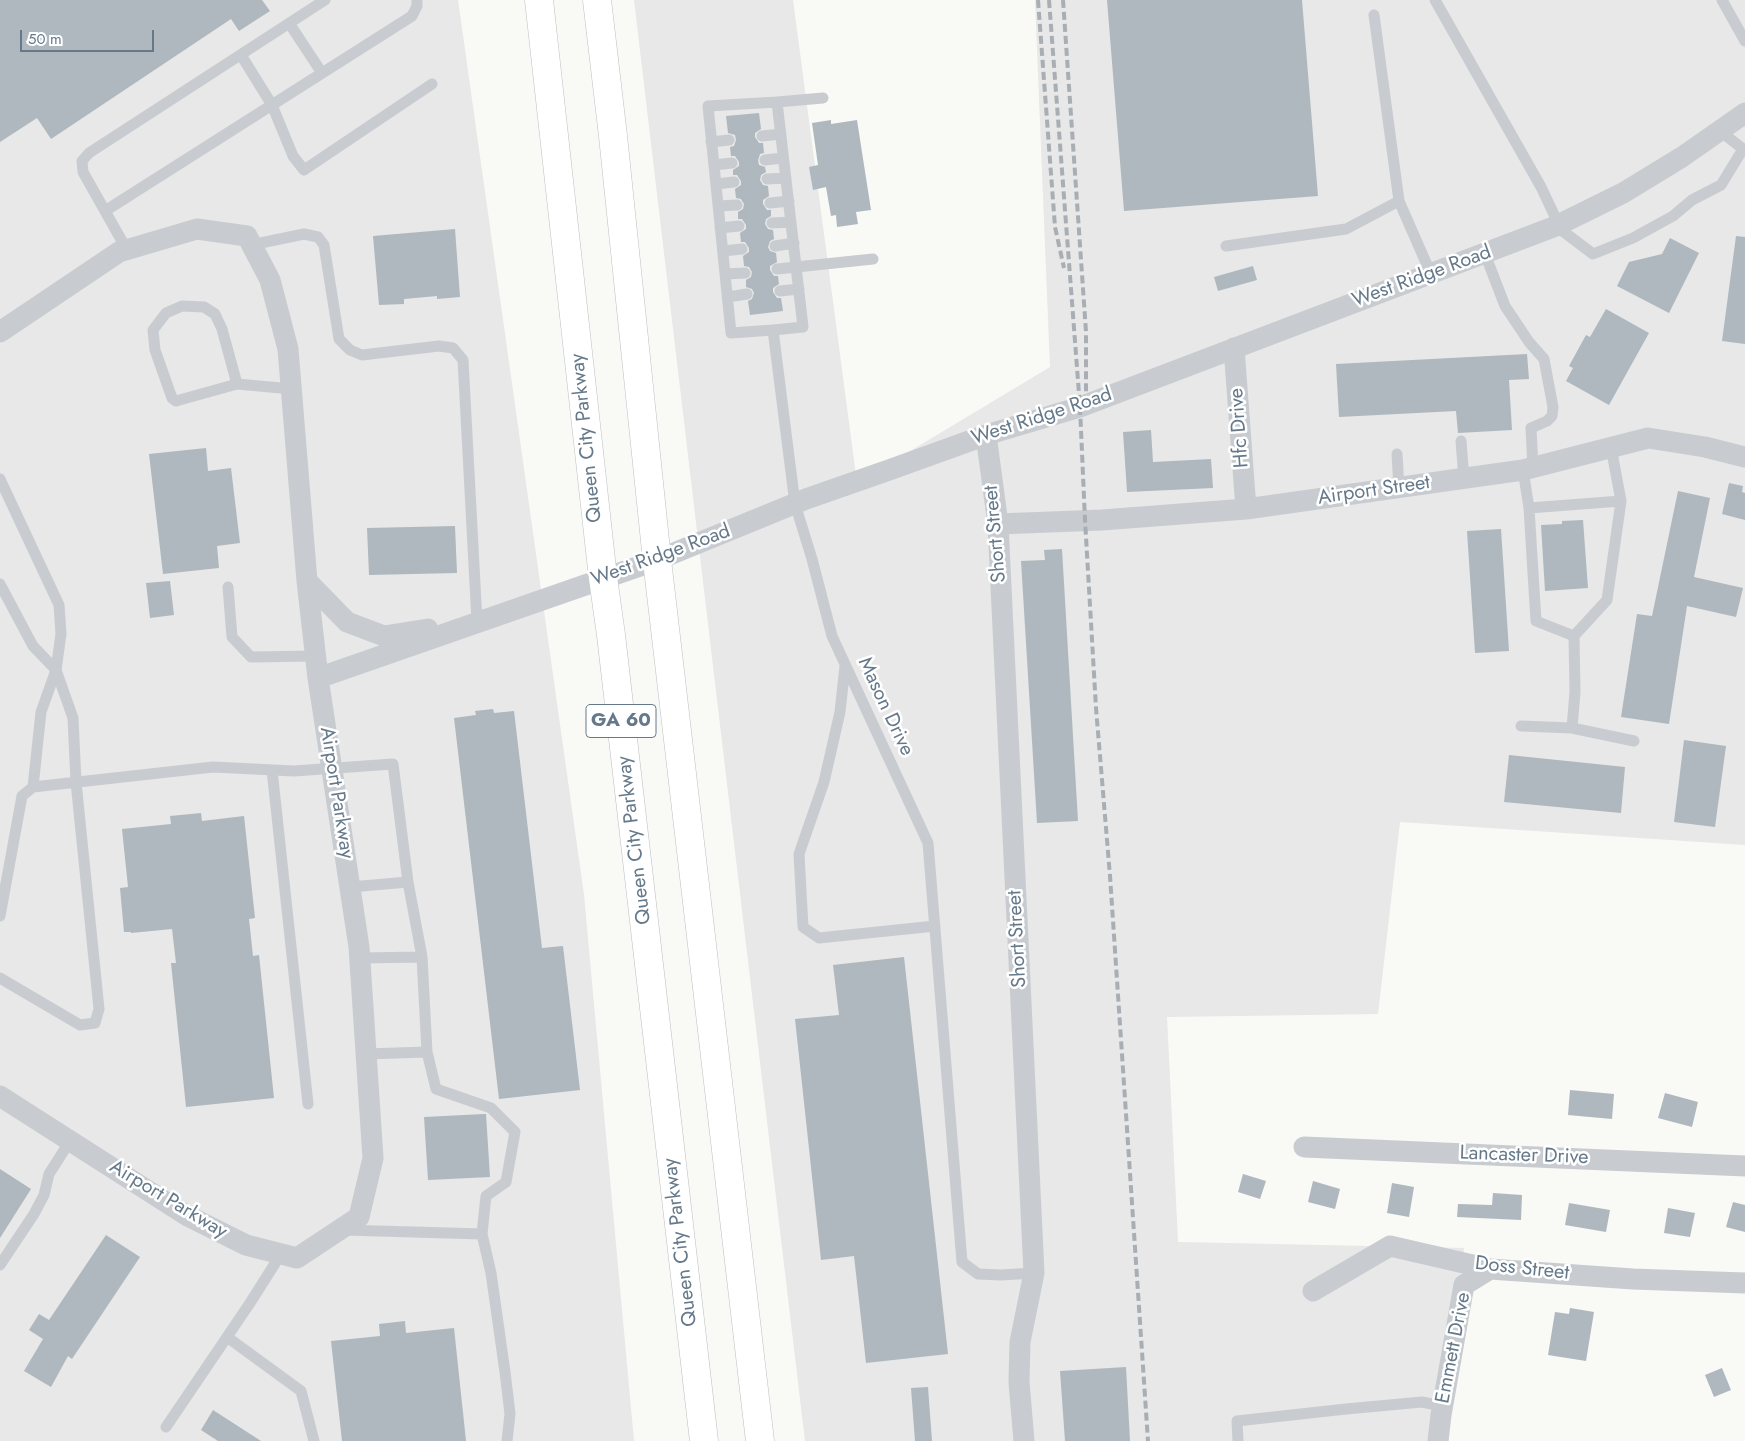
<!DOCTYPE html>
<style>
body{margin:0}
#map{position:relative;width:1745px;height:1441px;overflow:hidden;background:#f9f9f6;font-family:Jost,sans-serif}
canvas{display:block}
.scale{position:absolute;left:20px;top:30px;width:134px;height:22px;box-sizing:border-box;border:2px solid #65798a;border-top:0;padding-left:6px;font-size:15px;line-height:18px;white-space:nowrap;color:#65798a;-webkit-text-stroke:4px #fff;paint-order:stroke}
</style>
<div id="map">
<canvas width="1745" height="1441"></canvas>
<div class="scale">50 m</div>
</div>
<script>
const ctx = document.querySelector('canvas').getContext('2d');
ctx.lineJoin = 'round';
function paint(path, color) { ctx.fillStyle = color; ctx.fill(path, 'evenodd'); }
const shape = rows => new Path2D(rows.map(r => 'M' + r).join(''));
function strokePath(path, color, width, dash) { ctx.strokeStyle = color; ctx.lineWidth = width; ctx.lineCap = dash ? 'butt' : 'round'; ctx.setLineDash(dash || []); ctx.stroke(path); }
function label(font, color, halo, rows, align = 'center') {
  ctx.font = font + ' Jost,sans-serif'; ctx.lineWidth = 5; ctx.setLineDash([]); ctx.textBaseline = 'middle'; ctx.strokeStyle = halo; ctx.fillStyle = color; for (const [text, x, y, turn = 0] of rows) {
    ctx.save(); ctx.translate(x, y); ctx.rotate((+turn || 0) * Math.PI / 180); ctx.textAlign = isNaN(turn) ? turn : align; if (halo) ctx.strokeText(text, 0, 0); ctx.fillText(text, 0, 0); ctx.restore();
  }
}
const built = shape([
 [0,0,458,0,584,895,634,1441,0,1441],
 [634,0,793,0,857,483,1050,367,1035,0,1745,0,1745,845,1400,822,1378,1014,1167,1017,1178,1242,1464,1248,1447,1441,805,1441]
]);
const building = shape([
 [0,0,262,0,270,11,239,31,231,19,51,139,37,118,0,142],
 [1107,0,1302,0,1318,196,1124,211],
 [759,113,761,129,755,133,755,137,759,143,763,143,764,153,760,154,758,160,759,165,765,167,766,172,761,175,760,180,763,185,768,186,769,196,763,200,763,204,767,210,771,210,771,216,766,219,765,224,768,229,773,230,774,239,770,241,768,247,770,251,776,253,777,262,770,266,770,270,774,276,778,276,779,284,773,288,773,292,777,298,781,298,783,311,750,315,748,301,752,299,754,293,752,289,746,287,746,280,751,277,752,272,749,267,744,266,743,256,749,252,749,248,745,242,741,242,740,233,746,229,746,225,742,219,738,219,738,212,743,209,744,204,741,199,736,198,735,189,741,185,741,181,737,175,733,175,733,170,739,166,739,162,735,156,731,156,730,147,734,146,736,140,735,135,728,133,726,116],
 [831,120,831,124,857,120,871,210,856,212,858,224,837,227,836,215,831,216,826,187,813,190,809,167,818,165,812,123],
 [455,229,460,297,437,299,437,296,404,299,404,304,379,305,373,236],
 [1736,236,1745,237,1745,344,1722,341],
 [1670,238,1699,253,1669,313,1617,286,1629,262,1662,254],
 [1253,266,1257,280,1218,291,1214,277],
 [1606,309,1649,333,1609,405,1566,381,1573,368,1569,366,1586,335,1590,337],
 [1527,354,1529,379,1509,380,1512,430,1458,433,1456,411,1339,417,1336,364],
 [1151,430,1153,462,1211,459,1213,488,1127,492,1123,432],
 [206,448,208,471,231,468,240,543,217,546,219,568,163,574,149,454],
 [1729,483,1743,486,1742,492,1745,493,1745,520,1722,514],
 [1678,491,1710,498,1694,577,1743,588,1736,617,1687,606,1669,724,1621,717,1637,614,1652,616],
 [1583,520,1588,588,1545,591,1541,525,1562,524,1562,521],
 [455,526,457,573,369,575,367,528],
 [1501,529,1509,651,1475,653,1467,531],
 [1062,549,1078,821,1037,823,1021,561,1045,560,1044,550],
 [170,581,174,615,150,618,146,583],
 [493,709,494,713,514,711,542,948,563,946,580,1090,499,1099,454,718,476,715,475,711],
 [1684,740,1726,746,1715,827,1674,822],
 [1509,755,1625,767,1621,813,1504,802],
 [201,813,202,821,244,816,255,918,249,919,253,956,259,955,274,1098,186,1107,171,963,176,963,172,929,131,933,131,932,124,932,120,888,128,887,122,829,171,824,170,816],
 [904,957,948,1354,866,1363,854,1256,821,1260,795,1019,839,1015,833,965],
 [1570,1090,1614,1094,1612,1119,1568,1115],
 [1665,1093,1698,1102,1692,1127,1658,1118],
 [484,1114,486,1114,490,1177,428,1180,424,1117],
 [0,1169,31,1189,0,1238],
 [1243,1174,1266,1181,1260,1199,1238,1192],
 [1313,1181,1340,1189,1335,1209,1308,1202],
 [1392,1183,1414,1187,1409,1217,1387,1213],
 [1493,1193,1522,1195,1521,1220,1457,1217,1458,1204,1492,1205],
 [1733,1202,1745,1205,1745,1232,1726,1227],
 [1569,1203,1610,1210,1606,1232,1565,1225],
 [1668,1208,1695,1213,1690,1237,1664,1233],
 [106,1235,140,1257,72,1359,68,1356,51,1387,24,1371,43,1339,29,1330,39,1314,49,1320],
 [1570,1308,1594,1312,1586,1361,1548,1355,1555,1312,1569,1314],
 [405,1321,406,1333,454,1328,466,1441,342,1441,331,1341,380,1336,379,1324],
 [1126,1367,1130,1441,1065,1441,1060,1371],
 [1722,1368,1731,1390,1714,1397,1705,1375],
 [928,1387,932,1441,915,1441,911,1388],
 [213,1410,261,1441,218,1441,201,1430]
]);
const lane = shape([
 [1435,0,1541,187,1559,225],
 [1722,0,1745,41],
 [1374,15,1399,201,1431,274],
 [289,23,322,73],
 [241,55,272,105,293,156,304,170,432,84],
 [777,102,823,98],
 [762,136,781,134],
 [711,142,729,140],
 [765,160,783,158],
 [714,165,732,163],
 [767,179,786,178],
 [716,184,734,182],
 [770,203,789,201],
 [718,206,737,205],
 [105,211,83,172,82,161,89,153,325,0],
 [772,223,791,222],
 [1556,226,1593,254,1633,238,1673,216,1692,200,1721,185,1743,149,1720,131],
 [720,228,739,226],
 [251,245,304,234,318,237,324,245,339,339,350,350,362,355,439,346,453,348,463,360,477,621],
 [775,246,794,243],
 [1226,246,1346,229,1399,201],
 [127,250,105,211,412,16,417,6,417,0],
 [723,251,742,249],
 [1485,254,1505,306,1529,342,1544,359,1553,407,1552,416,1547,421,1531,428,1533,468],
 [777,269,873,259],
 [725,274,745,273],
 [780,291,799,289],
 [728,297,747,294],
 [773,330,803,327,777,102,708,106,731,333,773,330,795,504,812,559,832,636,928,843,962,1262,978,1274,1001,1275,1034,1273],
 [237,384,222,329,215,314,204,307,182,306,166,313,153,330,155,350,172,398,176,401,237,384,292,389],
 [1461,441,1464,479],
 [1397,454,1399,488],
 [1523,470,1529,508,1536,621,1574,636],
 [0,479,59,605,61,634,56,670,73,718,76,782,99,1009,95,1023,80,1025,0,978],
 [1529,508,1621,501],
 [0,584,33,646,56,670,41,712,33,787],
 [228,587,232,637,251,657,316,656],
 [845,666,840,712,824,782,799,854,803,927,819,938,935,926],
 [1521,726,1572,728,1634,741],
 [1572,728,1575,692,1574,636,1607,600,1621,501,1611,447],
 [272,770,308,1104],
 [350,887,408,882,422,957],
 [0,916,22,796,33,787,213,767,294,771,393,764,408,882],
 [360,958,422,957,427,1052],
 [366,1054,427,1052,436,1089,491,1108,515,1132,506,1182,486,1196,482,1234],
 [344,1230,482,1234,491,1273,505,1372,510,1414,507,1441],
 [0,1265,34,1214,44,1195,49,1174,70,1141],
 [227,1337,301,1391,314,1441],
 [166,1427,250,1303,281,1254],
 [1238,1441,1237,1421,1346,1409,1422,1402,1442,1406]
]);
const street = shape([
 [0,332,119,252,197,229,247,236,270,280,288,349,307,581,318,678,359,947,373,1158,359,1217,297,1258,246,1245,186,1215,0,1096],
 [1234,348,1246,509],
 [986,435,998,524,1034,1273,1020,1342,1019,1382,1024,1441],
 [998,524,1102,520,1246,509,1523,470,1648,438,1705,447,1745,457],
 [307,581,347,622,384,636,428,629],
 [318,678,657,560,806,499,889,470,986,435,1080,407,1556,226,1623,193,1682,157,1745,113],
 [1304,1147,1745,1166],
 [1313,1291,1390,1246,1490,1269,1633,1279,1745,1283],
 [1438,1441,1441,1415,1464,1285,1490,1269]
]);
const primary = shape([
 [539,0,603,578,611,635,704,1441],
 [597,0,613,136,657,560,760,1441]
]);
const rail = shape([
 [1038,0,1055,227,1064,268],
 [1049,0,1080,407,1085,520,1096,708,1110,876,1148,1441],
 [1063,0,1086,332,1086,396]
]);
const shields = [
 [621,721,70]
];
const shieldNames = [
 ["GA 60",621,721]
];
const streetNames = [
 ["West Ridge Road",1422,277,-20],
 ["West Ridge Road",1042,417,-18],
 ["Hfc Drive",1240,428,-94],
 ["Queen City Parkway",587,438,-96],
 ["Airport Street",1374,491,-8],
 ["Short Street",996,534,-95],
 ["West Ridge Road",661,556,-20],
 ["Mason Drive",885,707,65],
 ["Airport Parkway",336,793,81],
 ["Queen City Parkway",635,840,-97],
 ["Short Street",1018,939,-93],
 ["Lancaster Drive",1524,1156,2],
 ["Airport Parkway",168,1200,31],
 ["Queen City Parkway",681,1242,-97],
 ["Doss Street",1522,1269,6],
 ["Emmett Drive",1454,1348,-79]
];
paint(built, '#e7e8e7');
paint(building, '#afb8be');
strokePath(primary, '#bbbfc3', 29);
strokePath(lane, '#c8ccd0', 11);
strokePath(street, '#c8ccd0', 21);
strokePath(primary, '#fff', 28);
strokePath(rail, '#a8aeb4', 4, [8, 4]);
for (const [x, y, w] of shields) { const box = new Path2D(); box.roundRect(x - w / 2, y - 16.5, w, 33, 4); ctx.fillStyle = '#fff'; ctx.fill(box); strokePath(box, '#65798a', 1); }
label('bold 19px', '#65798a', null, shieldNames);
label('20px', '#65798a', '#fff', streetNames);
</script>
